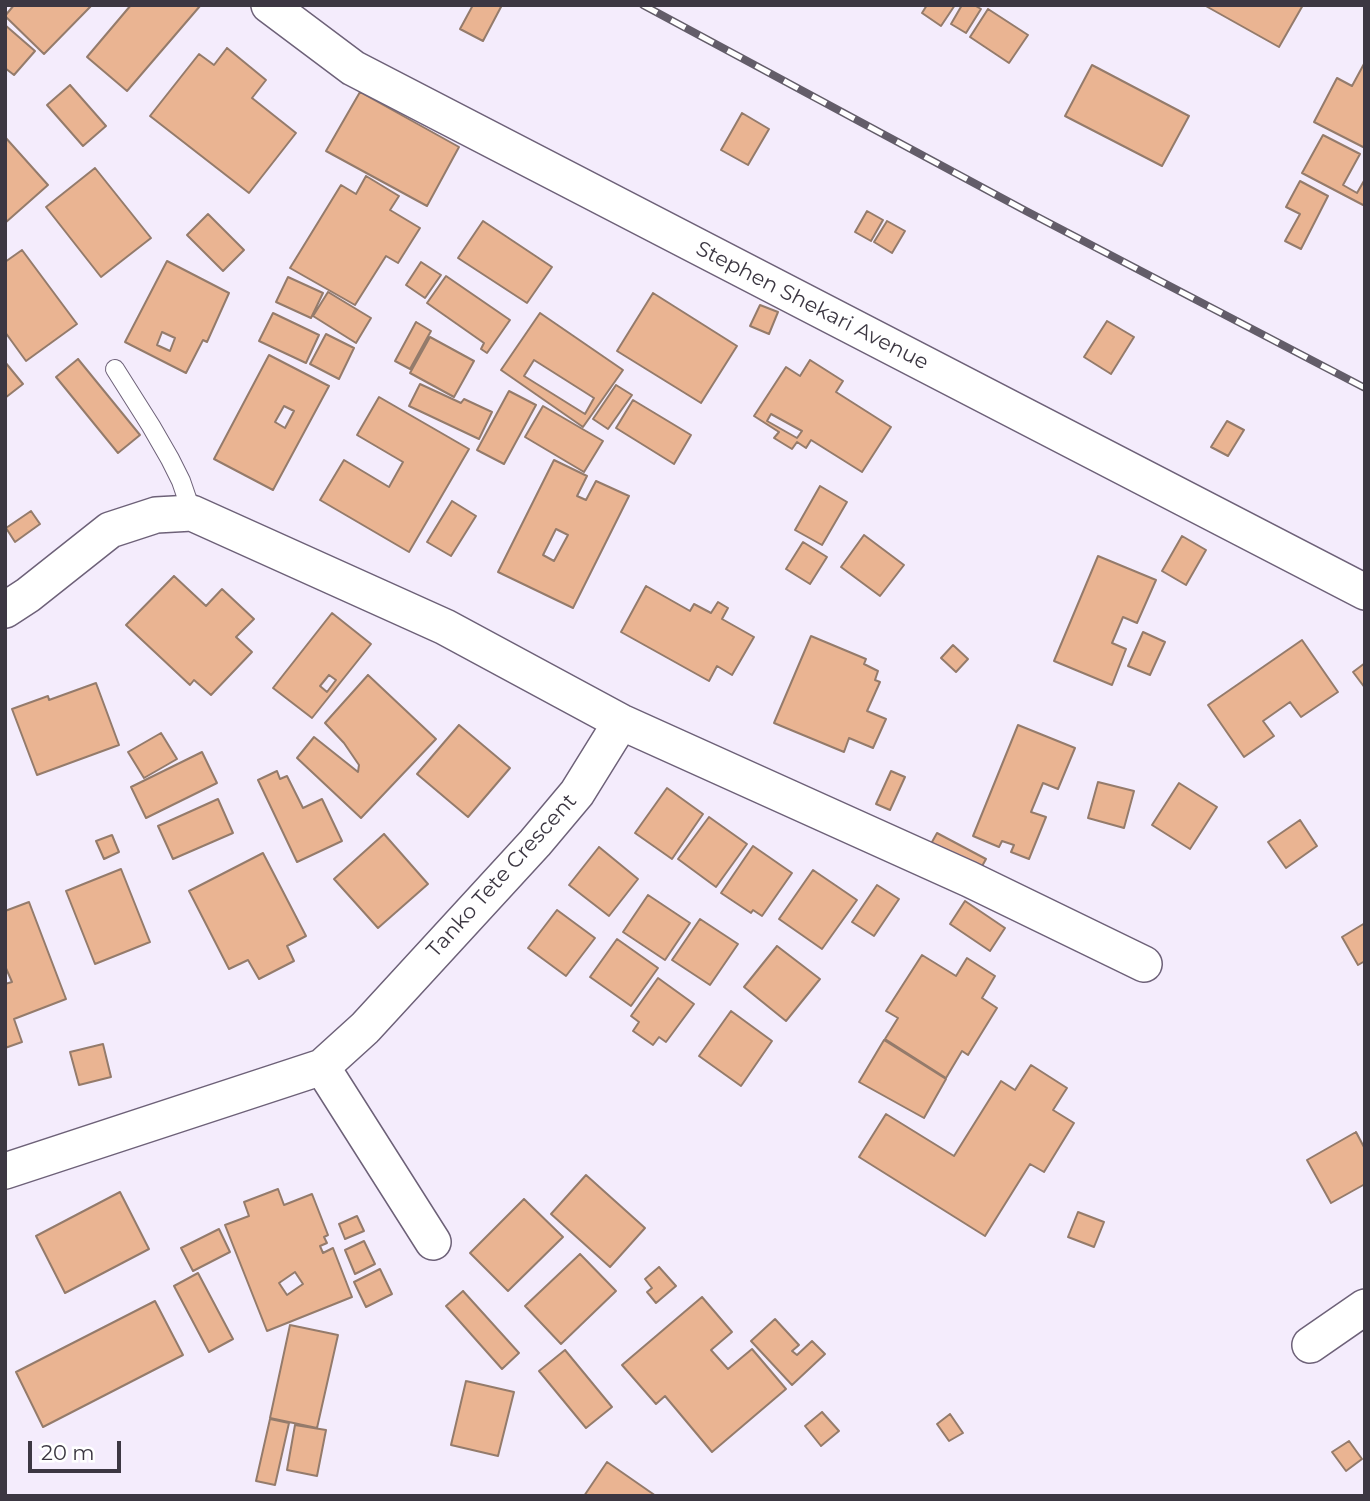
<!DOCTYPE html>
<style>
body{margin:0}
#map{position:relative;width:1370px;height:1501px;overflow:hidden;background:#f4ecfc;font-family:Montserrat,sans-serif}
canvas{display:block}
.frame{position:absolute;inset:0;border:7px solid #3c3742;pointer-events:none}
.scale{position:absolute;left:28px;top:1441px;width:93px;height:32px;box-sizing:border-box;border:4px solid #3c3742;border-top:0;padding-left:9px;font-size:21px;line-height:24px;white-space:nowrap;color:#3c3742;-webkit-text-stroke:5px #fff;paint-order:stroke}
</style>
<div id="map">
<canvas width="1370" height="1501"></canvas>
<div class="frame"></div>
<div class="scale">20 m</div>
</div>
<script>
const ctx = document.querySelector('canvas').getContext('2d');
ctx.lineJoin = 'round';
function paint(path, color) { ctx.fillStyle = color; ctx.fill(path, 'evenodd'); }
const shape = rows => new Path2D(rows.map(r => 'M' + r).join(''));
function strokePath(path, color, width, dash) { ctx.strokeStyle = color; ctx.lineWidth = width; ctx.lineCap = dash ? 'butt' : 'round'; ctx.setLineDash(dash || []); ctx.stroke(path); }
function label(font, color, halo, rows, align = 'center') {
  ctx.font = font + ' Montserrat,sans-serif'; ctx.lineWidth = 5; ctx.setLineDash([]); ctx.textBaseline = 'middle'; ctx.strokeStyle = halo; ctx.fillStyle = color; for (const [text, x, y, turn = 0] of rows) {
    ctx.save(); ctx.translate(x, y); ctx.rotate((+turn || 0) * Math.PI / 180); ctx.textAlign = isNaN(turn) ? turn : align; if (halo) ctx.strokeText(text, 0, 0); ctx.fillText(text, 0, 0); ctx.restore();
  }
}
const building = shape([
 [14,5,92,5,44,54,5,16,14,5],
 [131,5,200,6,127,91,87,57,131,5],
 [473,5,502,5,483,41,460,29,473,5],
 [927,5,955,5,941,26,922,13,927,5],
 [962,5,974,5,981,9,966,33,951,24,962,5],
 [1204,5,1303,5,1279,47,1204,5],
 [988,9,1028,35,1009,63,970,37,988,9],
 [5,25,35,51,14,75,5,68,5,25],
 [227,48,266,80,252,98,296,133,249,193,150,116,199,54,214,65,227,48],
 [1365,62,1365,148,1314,122,1337,78,1352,86,1365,62],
 [1092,65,1189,116,1162,166,1065,116,1092,65],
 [70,85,106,126,83,146,47,105,70,85],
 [360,92,459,147,427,206,326,151,360,92],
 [742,113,769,129,748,165,721,150,742,113],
 [1323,135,1360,154,1343,185,1357,193,1365,179,1365,206,1302,173,1323,135],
 [5,137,48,185,5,223,5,137],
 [95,168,151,238,101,277,46,207,95,168],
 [366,176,399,196,390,210,420,228,398,263,386,256,355,305,290,268,341,185,356,194,366,176],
 [1300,181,1328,196,1301,249,1285,241,1300,214,1286,207,1300,181],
 [867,211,883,220,871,241,855,232,867,211],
 [208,214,244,250,223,271,187,235,208,214],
 [483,221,552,267,527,303,458,258,483,221],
 [887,221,905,231,892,253,874,242,887,221],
 [22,250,77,324,26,361,5,332,5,262,22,250],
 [167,261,229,293,207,342,203,340,186,373,125,342,167,261],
 [162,332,175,338,170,351,157,345,162,332],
 [421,262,441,275,425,298,406,285,421,262],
 [446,276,510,320,487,353,481,349,484,343,427,303,446,276],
 [288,277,323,293,311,318,276,302,288,277],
 [328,292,371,318,356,343,313,316,328,292],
 [653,293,737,346,701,403,617,351,653,293],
 [760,305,778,312,769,334,750,326,760,305],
 [273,313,319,335,306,363,259,341,273,313],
 [540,313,623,370,583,427,501,370,540,313],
 [534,360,594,398,585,414,524,376,534,360],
 [1107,321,1134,337,1111,374,1084,357,1107,321],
 [416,322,431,331,410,369,395,361,416,322],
 [326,334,354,348,339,379,310,364,326,334],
 [430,337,474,361,454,397,410,373,430,337],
 [269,355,329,386,273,490,214,459,269,355],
 [284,406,294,411,285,428,275,422,284,406],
 [78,359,140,435,118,453,56,377,78,359],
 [810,360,843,381,836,392,891,427,862,472,811,440,806,448,797,442,792,449,774,438,779,432,754,416,786,367,800,376,810,360],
 [771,414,802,431,797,438,767,421,771,414],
 [5,362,23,384,5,398,5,362],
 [420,384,461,403,464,399,492,412,479,439,409,406,420,384],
 [616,385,632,395,608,429,593,419,616,385],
 [509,391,536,405,504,464,477,450,509,391],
 [379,397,469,449,409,552,320,500,344,460,389,487,403,462,357,435,379,397],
 [633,400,691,435,674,464,616,428,633,400],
 [543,406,603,441,584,472,525,437,543,406],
 [1227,421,1244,430,1228,456,1211,447,1227,421],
 [554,460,587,476,577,496,586,500,596,481,629,496,573,608,498,572,554,460],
 [556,529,568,535,554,561,543,555,556,529],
 [820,486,847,502,822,545,795,530,820,486],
 [452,501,476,516,451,556,427,542,452,501],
 [31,511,40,524,15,542,6,528,31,511],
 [864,535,904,565,880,596,841,567,864,535],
 [1182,536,1206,550,1186,585,1162,571,1182,536],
 [803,542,827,557,810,584,786,569,803,542],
 [1098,556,1156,580,1137,623,1123,617,1112,643,1126,649,1112,685,1054,661,1098,556],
 [174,576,206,606,222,589,254,619,236,637,252,652,211,695,194,680,190,685,126,625,174,576],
 [646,586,690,611,694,604,711,613,718,602,728,608,722,619,754,637,732,675,717,666,709,681,621,632,646,586],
 [332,613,371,644,312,718,273,688,332,613],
 [329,675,336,680,327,692,320,686,329,675],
 [1143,632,1165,642,1150,675,1128,666,1143,632],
 [811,636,866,659,864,664,878,671,875,680,880,682,867,711,886,719,873,748,849,738,844,752,774,723,811,636],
 [1302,640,1338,692,1301,717,1290,702,1263,721,1274,736,1244,757,1208,705,1302,640],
 [953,645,968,659,956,672,941,658,953,645],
 [1365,663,1365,688,1353,672,1365,663],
 [368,675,436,739,361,818,297,758,314,737,358,772,359,765,344,743,325,723,368,675],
 [96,683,119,745,37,775,12,709,48,696,49,700,96,683],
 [459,725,510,768,468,817,417,774,459,725],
 [1018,725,1075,748,1058,789,1043,783,1031,812,1046,817,1029,859,1011,852,1014,845,1002,841,999,847,973,836,1018,725],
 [161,733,177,759,144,778,128,752,161,733],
 [202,752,217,783,146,818,131,787,202,752],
 [277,771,280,779,287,776,303,808,322,799,342,841,297,862,258,780,277,771],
 [891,771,905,777,890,810,876,804,891,771],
 [1098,782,1134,791,1124,828,1088,818,1098,782],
 [1179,783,1217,807,1190,849,1152,825,1179,783],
 [667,788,703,814,672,859,635,833,667,788],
 [218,799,233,833,173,859,158,826,218,799],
 [709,817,747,844,716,887,678,859,709,817],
 [1300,820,1317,846,1286,868,1268,842,1300,820],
 [937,833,986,859,976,877,927,851,937,833],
 [384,834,428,884,378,928,334,879,384,834],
 [112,835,119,852,104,859,96,841,112,835],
 [753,846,792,873,762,916,753,910,751,913,721,893,753,846],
 [599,847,638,879,609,916,569,885,599,847],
 [263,853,306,936,287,946,294,961,259,979,248,960,229,969,189,891,263,853],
 [121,869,150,942,95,964,66,891,121,869],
 [813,870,857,900,822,949,779,919,813,870],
 [877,885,899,899,874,936,852,922,877,885],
 [648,895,690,923,665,960,623,932,648,895],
 [965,901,1005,928,990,951,950,924,965,901],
 [29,902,66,999,14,1019,22,1042,5,1048,5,984,12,982,5,966,5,911,29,902],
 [557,910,595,938,566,976,528,948,557,910],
 [700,919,738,944,710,985,672,960,700,919],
 [1365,923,1365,961,1358,965,1342,937,1365,923],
 [617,939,658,968,631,1006,590,977,617,939],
 [777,946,820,979,786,1021,744,987,777,946],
 [922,955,956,976,967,958,995,976,982,998,997,1008,968,1055,962,1051,946,1078,885,1039,898,1018,886,1011,922,955],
 [658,978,694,1004,666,1042,659,1037,653,1045,633,1031,639,1022,631,1016,658,978],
 [731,1011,772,1041,741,1086,699,1056,731,1011],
 [884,1040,946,1079,924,1118,859,1082,884,1040],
 [103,1044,111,1077,79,1085,70,1052,103,1044],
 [1031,1065,1067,1088,1053,1110,1074,1123,1044,1172,1030,1164,985,1236,859,1157,886,1114,954,1156,1001,1081,1015,1090,1031,1065],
 [1356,1132,1365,1149,1365,1184,1331,1203,1307,1160,1356,1132],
 [586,1175,645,1228,610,1267,551,1214,586,1175],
 [278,1189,284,1205,312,1194,328,1235,324,1237,327,1243,320,1246,323,1253,333,1248,352,1297,267,1331,225,1225,249,1216,244,1202,278,1189],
 [295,1272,303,1284,287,1295,279,1283,295,1272],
 [120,1192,149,1249,65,1293,36,1236,120,1192],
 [524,1199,563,1237,508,1291,470,1253,524,1199],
 [1078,1212,1104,1222,1094,1247,1068,1237,1078,1212],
 [357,1216,364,1231,345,1239,339,1224,357,1216],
 [219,1229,230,1252,193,1271,181,1248,219,1229],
 [364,1241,375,1264,355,1274,345,1250,364,1241],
 [580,1254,616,1291,561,1344,525,1306,580,1254],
 [659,1267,676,1286,656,1303,647,1292,652,1288,645,1279,659,1267],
 [380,1269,392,1294,366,1307,354,1282,380,1269],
 [198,1273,233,1339,209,1352,174,1286,198,1273],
 [463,1291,519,1353,502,1369,446,1306,463,1291],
 [702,1297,732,1332,711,1350,728,1369,752,1349,786,1389,712,1452,665,1396,656,1404,622,1365,702,1297],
 [155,1301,183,1355,43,1427,16,1372,155,1301],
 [775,1319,799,1345,792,1351,797,1355,812,1341,825,1354,792,1385,751,1341,775,1319],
 [290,1325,338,1335,317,1428,270,1418,290,1325],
 [565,1350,612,1407,586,1428,539,1371,565,1350],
 [466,1381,514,1392,498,1456,451,1445,466,1381],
 [822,1412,839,1431,821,1446,805,1426,822,1412],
 [950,1414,963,1433,949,1441,937,1424,950,1414],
 [270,1419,289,1423,275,1485,256,1481,270,1419],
 [295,1425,326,1430,317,1476,287,1470,295,1425],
 [1349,1441,1362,1459,1346,1471,1332,1452,1349,1441],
 [607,1462,656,1496,584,1496,607,1462]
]);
const lane = shape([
 [115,369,151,426,170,459,181,481,192,513]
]);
const street = shape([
 [269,5,353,68,1365,592],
 [5,610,28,595,110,530,156,515,192,513,445,627,621,722,969,879,1144,964],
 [322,1067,433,1242],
 [5,1171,322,1067,365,1028,535,843,577,793,621,722],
 [1310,1345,1365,1307]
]);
const rail = shape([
 [643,5,1026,211,1365,388]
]);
const streetNames = [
 ["Stephen Shekari Avenue",812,306,27],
 ["Tanko Tete Crescent",502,876,-48]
];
paint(building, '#eab492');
strokePath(building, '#947b6b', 2);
strokePath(lane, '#6d6178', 20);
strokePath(street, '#6d6178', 38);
strokePath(lane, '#fff', 18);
strokePath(street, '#fff', 35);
strokePath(rail, '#635d69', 8);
strokePath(rail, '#fff', 5, [16]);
label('21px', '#3c3742', '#fff', streetNames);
</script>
